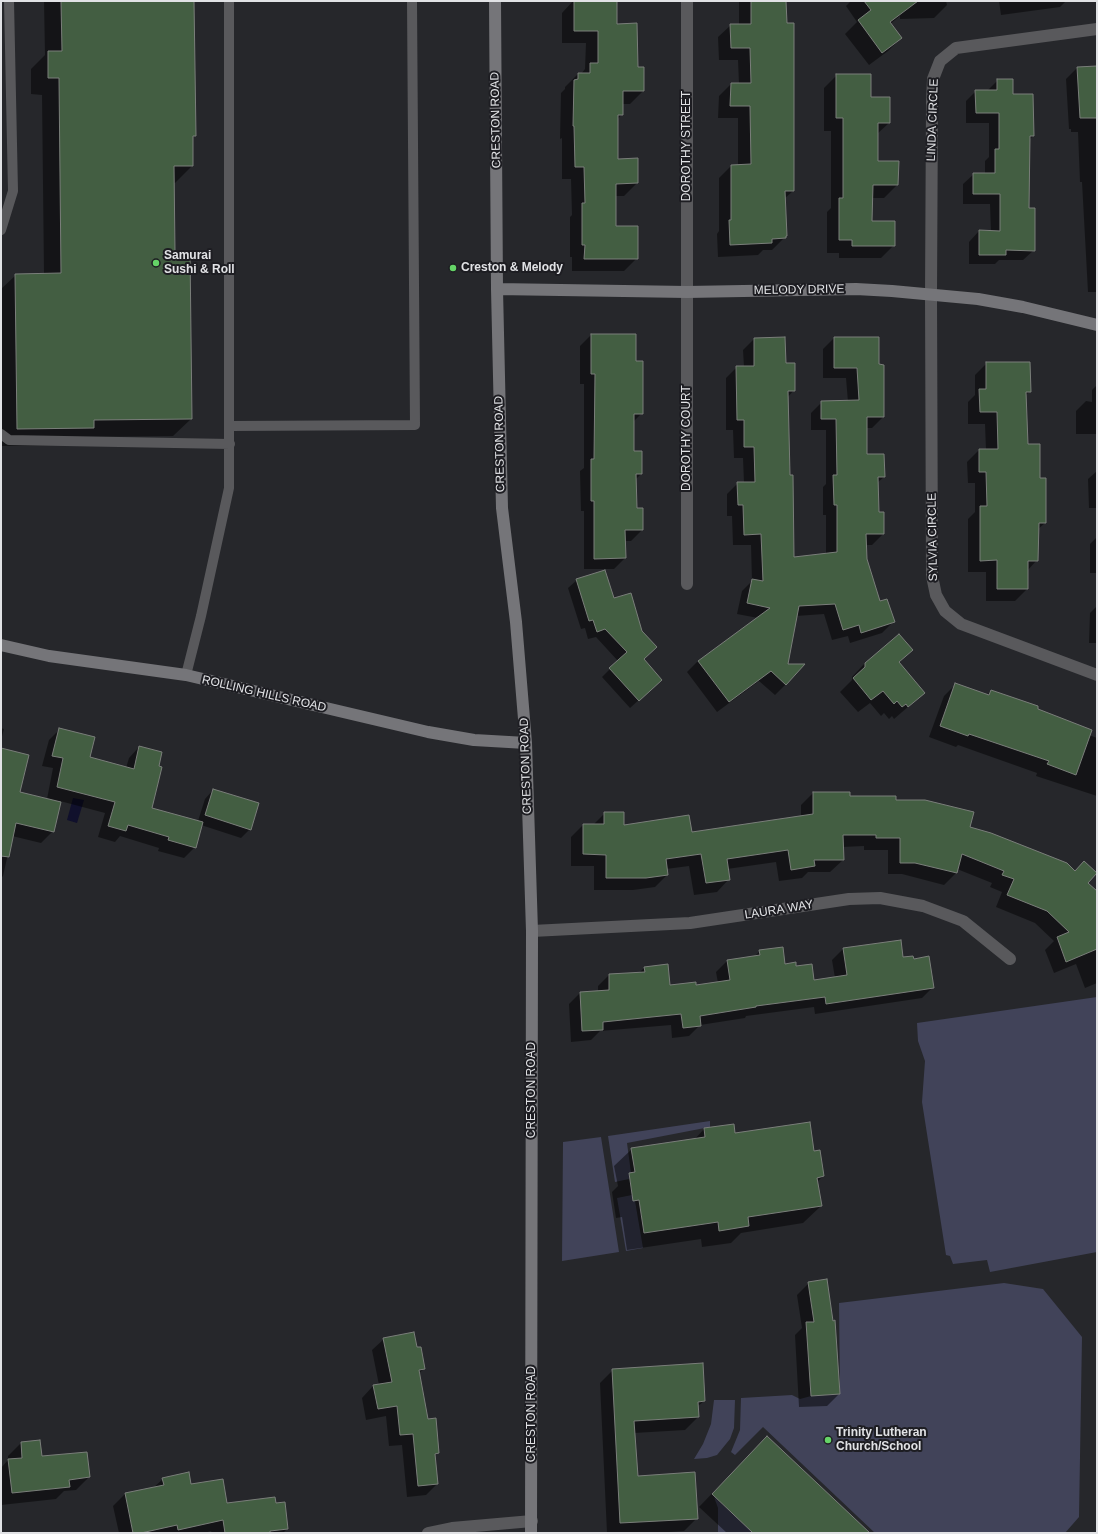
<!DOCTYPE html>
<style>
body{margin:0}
#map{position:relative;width:1098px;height:1534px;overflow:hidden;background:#26272b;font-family:Arial,sans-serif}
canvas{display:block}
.frame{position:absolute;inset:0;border:2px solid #e1e2e5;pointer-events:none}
</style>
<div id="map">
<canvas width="1098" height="1534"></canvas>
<div class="frame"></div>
</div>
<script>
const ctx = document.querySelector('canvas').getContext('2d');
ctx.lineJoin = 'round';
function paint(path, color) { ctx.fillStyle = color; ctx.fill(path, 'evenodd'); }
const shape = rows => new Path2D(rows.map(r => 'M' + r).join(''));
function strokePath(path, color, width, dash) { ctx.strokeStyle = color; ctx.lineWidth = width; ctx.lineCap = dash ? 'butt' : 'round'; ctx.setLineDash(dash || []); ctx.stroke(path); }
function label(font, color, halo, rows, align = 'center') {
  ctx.font = font + ' Arial,sans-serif'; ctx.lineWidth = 4; ctx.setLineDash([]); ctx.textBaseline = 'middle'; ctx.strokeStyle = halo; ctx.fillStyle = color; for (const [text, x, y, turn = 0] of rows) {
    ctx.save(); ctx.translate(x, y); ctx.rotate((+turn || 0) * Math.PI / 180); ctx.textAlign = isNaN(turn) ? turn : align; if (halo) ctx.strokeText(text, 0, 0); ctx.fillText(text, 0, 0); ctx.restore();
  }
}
const green = shape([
 [1097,997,1097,1252,990,1272,987,1260,953,1264,950,1256,946,1255,922,1102,925,1061,918,1041,917,1023],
 [710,1121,710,1127,627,1143,631,1173,629,1174,629,1179,615,1182,608,1136],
 [601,1137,619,1252,562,1261,563,1142],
 [632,1195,633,1201,635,1201,643,1248,626,1251,617,1198],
 [1004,1283,1043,1289,1082,1337,1079,1517,1065,1533,875,1533,763,1427,735,1455,731,1452,740,1430,741,1398,792,1395,800,1399,811,1396,840,1394,839,1303],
 [714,1400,735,1400,734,1428,730,1439,717,1455,707,1458,694,1459,703,1444,711,1424],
 [714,1497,751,1531,749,1533,718,1533,718,1508]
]);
const water = shape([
 [73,798,84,800,77,823,67,820]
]);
const shadow = shape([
 [44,1,193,1,195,135,192,138,192,166,175,183,173,183,174,253,191,419,173,436,84,437,76,445,1,446,1,289,16,275,44,274,42,95,31,94,31,69,45,55],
 [573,1,616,1,616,25,637,68,643,91,630,104,622,104,622,114,617,120,617,160,637,183,624,196,615,196,615,227,637,258,624,271,572,271,572,257,570,257,570,217,572,215,571,179,562,179,562,138,560,139,561,93,565,89,565,87,578,74,581,74,585,69,586,43,562,43,562,13],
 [718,1,785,1,793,191,784,199,785,237,772,250,763,250,758,255,718,257,717,234,719,231,719,178,731,166,738,166,738,118,718,118,719,96,731,84,739,84,738,60,719,60,718,37,731,25,739,25,739,2],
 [851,1,946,1,947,5,934,18,900,19,900,16,890,24,901,38,888,51,869,65,845,34,857,22,846,6],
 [999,1,1066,1,1060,7,1001,15],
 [1097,67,1097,292,1088,292,1082,182,1080,182,1078,132,1071,132,1071,129,1069,129,1066,79,1077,68],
 [837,75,870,98,889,123,877,134,877,162,898,162,897,185,884,198,871,198,871,222,894,245,881,258,839,258,839,253,827,253,827,212,831,208,831,131,824,131,824,88],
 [998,80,1012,95,1033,136,1029,140,1028,209,1034,250,1023,260,999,260,995,264,969,264,969,242,979,231,991,232,990,204,963,204,963,184,974,174,985,174,985,161,989,157,989,123,966,123,966,101,976,91,987,91],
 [591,335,635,363,642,413,633,422,633,452,641,474,635,480,636,509,642,530,631,541,625,541,625,558,614,569,584,569,584,511,581,511,580,471,584,468,584,384,580,384,580,346],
 [834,338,878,365,883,417,872,428,866,428,866,455,884,477,877,483,878,513,883,534,872,545,866,545,866,559,879,603,893,622,882,633,850,643,848,636,832,640,824,614,796,616,787,665,786,684,775,695,759,681,717,712,687,672,698,661,758,618,737,614,742,591,752,581,751,545,733,545,732,516,727,516,727,494,738,483,744,483,743,458,734,458,733,430,726,430,726,378,737,367,744,367,743,350,754,339,785,364,794,390,787,398,793,558,826,554,826,515,823,515,823,487,826,484,826,430,811,430,811,413,822,402,848,402,846,378,823,378,823,349],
 [987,363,1030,391,1026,395,1027,445,1039,479,1045,523,1037,530,1037,560,1027,571,1027,589,1015,601,986,601,986,572,968,572,968,519,975,512,975,483,968,483,967,462,979,450,986,450,985,424,968,424,968,402,975,395,975,375],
 [1097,385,1097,434,1076,434,1076,411,1086,401,1092,402,1092,390],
 [1097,471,1097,508,1089,508,1088,479],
 [1097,537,1097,573,1090,573,1090,544],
 [577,580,613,599,643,660,652,688,630,708,602,677,618,661,596,637,588,639,585,628,581,629,568,588],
 [1097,606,1097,643,1089,643,1090,613],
 [911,650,899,663,924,693,894,719,892,716,889,719,884,713,881,716,870,703,858,712,840,692,852,680,852,677,865,663],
 [956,684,987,695,991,691,1036,709,1089,735,1097,738,1097,796,1036,776,1037,773,958,745,956,747,929,737,944,696],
 [1,728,4,729,1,740],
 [60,729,88,758,126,768,129,758,139,747,151,808,198,821,205,799,213,790,250,829,241,838,201,825,195,847,184,858,158,851,159,848,120,836,115,842,98,837,105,813,60,801,53,831,41,843,12,836,3,876,1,878,1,749,19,792,47,799,53,768,42,766,49,740],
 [813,793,895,801,969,828,1086,883,1097,893,1097,983,1085,988,1076,964,1054,973,1045,950,1054,941,1035,923,996,907,1002,892,990,887,992,883,957,869,956,873,944,885,902,874,888,874,888,850,864,850,864,846,842,847,843,860,830,872,808,872,802,878,779,881,776,862,727,869,729,879,717,892,694,895,689,866,666,869,667,875,655,887,633,890,594,890,594,866,571,866,571,837,583,825,593,825,605,813,623,826,691,833,801,817,801,805],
 [843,949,913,960,933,987,922,998,815,1014,814,1007,746,1016,745,1018,700,1025,689,1036,672,1038,671,1025,600,1031,591,1040,571,1042,569,1004,580,993,598,992,598,986,609,975,639,973,644,968,669,986,695,986,718,983,716,972,727,961,754,957,760,951,784,965,795,967,813,981,835,978,832,960],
 [704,1129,734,1134,823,1176,817,1182,821,1206,803,1223,741,1233,731,1243,702,1247,701,1239,627,1250,622,1217,616,1218,612,1192,618,1186,614,1166,632,1149,694,1140],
 [809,1283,839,1394,827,1406,799,1407,795,1335,802,1328,797,1295],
 [384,1339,417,1348,424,1369,418,1374,427,1420,438,1453,434,1457,437,1484,426,1495,407,1497,402,1445,389,1446,386,1416,366,1420,362,1398,373,1386,379,1385,372,1350],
 [613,1370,704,1401,697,1407,698,1417,685,1430,634,1433,637,1477,697,1518,684,1531,655,1533,607,1533,600,1383],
 [39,1441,41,1457,89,1477,76,1490,64,1491,56,1499,1,1505,1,1468,8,1460,8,1456,21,1443],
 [754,1450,868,1533,727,1533,699,1507],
 [163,1479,190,1485,226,1504,275,1504,287,1529,283,1533,212,1533,211,1531,204,1533,119,1533,113,1506,125,1494,153,1488]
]);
const building = shape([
 [61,1,194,1,196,136,193,136,193,166,174,166,175,252,190,252,192,419,94,420,94,428,17,429,15,274,61,273,59,78,48,78,48,51,62,51,61,1],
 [574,1,617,1,617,24,637,23,638,67,644,67,644,91,623,91,623,115,618,115,618,159,638,158,638,183,616,184,616,226,638,226,638,259,584,259,585,245,582,245,582,203,585,203,584,167,575,167,574,126,573,126,574,80,578,79,578,73,590,73,590,63,598,63,598,31,574,31,574,1],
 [751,1,786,1,787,23,794,23,794,191,785,191,787,236,786,236,786,238,772,239,772,243,730,245,729,220,731,220,731,165,751,164,750,106,730,106,731,83,751,83,750,48,731,48,730,24,751,24,751,1],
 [864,1,918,1,890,22,902,38,882,53,858,20,871,10,864,1],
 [1097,66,1097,118,1080,118,1077,67,1097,66],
 [836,74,871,74,871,97,890,97,890,123,878,123,878,161,899,161,898,185,873,185,872,221,895,221,895,246,852,246,852,240,839,240,839,198,843,198,843,118,836,118,836,74],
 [997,79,1013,79,1013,94,1033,94,1034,136,1030,136,1029,208,1035,208,1035,251,1006,250,1006,255,979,255,979,230,1000,231,1000,194,973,194,973,173,995,173,995,149,999,149,999,113,976,113,975,90,997,90,997,79],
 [591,334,636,334,636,361,643,361,643,414,634,414,634,451,642,451,642,474,636,474,637,508,643,508,643,530,625,530,626,558,594,559,594,501,591,501,591,459,594,459,595,374,591,374,591,334],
 [785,337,786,363,795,363,795,391,788,391,790,475,793,475,794,557,837,552,837,505,834,505,833,475,837,475,836,419,821,419,821,401,859,400,857,368,834,368,834,337,879,337,879,364,884,365,884,417,867,417,867,454,884,454,885,477,878,477,879,512,884,512,884,534,866,534,867,559,880,601,887,599,895,622,861,633,859,625,843,630,835,604,799,606,788,664,805,664,786,685,771,671,729,702,698,661,770,608,747,603,752,579,763,581,761,534,744,535,743,505,738,505,737,482,755,482,754,447,744,447,744,420,737,420,736,366,754,366,754,338,785,337],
 [986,362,1030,362,1031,392,1026,392,1028,444,1040,444,1040,478,1046,478,1046,523,1039,523,1038,561,1028,561,1028,589,997,589,997,560,980,561,980,506,987,506,986,472,979,472,979,449,998,449,997,412,980,412,979,389,986,389,986,362],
 [605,570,614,598,631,593,642,631,657,647,644,659,662,680,639,701,609,668,627,652,605,629,597,632,593,620,589,621,576,579,605,570],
 [899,634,913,650,899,662,925,693,908,707,906,704,902,707,897,701,894,704,883,691,871,700,853,678,865,667,865,663,899,634],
 [955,683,989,695,991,690,1038,706,1038,709,1092,730,1076,775,1047,764,1049,761,969,734,968,736,940,726,955,683],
 [59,728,95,737,90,757,134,769,139,746,162,752,159,766,162,767,152,808,203,822,196,848,168,840,169,837,128,825,126,831,108,826,115,802,57,787,63,758,52,756,59,728],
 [1,748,29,755,20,792,61,802,54,832,16,823,9,857,1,856,1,748],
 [213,789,259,803,251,830,205,815,213,789],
 [813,792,850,792,850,796,896,796,896,800,925,800,974,812,970,827,991,833,1067,863,1075,871,1084,861,1097,873,1088,883,1097,891,1097,949,1066,962,1057,937,1069,932,1047,911,1007,895,1014,879,1002,875,1004,871,962,854,957,873,915,863,900,863,900,838,876,838,876,835,843,835,844,860,814,860,815,866,791,870,788,850,727,859,730,880,706,883,701,854,666,859,668,875,646,878,606,878,606,855,583,854,583,824,604,824,604,812,624,812,624,825,689,815,692,832,813,814,813,792],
 [901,940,903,957,913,956,914,959,929,956,934,988,826,1004,825,997,756,1006,756,1007,700,1016,701,1026,683,1028,681,1014,603,1022,603,1030,582,1031,580,992,609,990,609,974,645,972,644,967,668,964,670,985,696,982,696,985,730,980,727,960,760,955,759,950,783,947,785,964,796,962,796,966,812,964,814,980,847,975,843,948,901,940],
 [810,1122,814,1151,820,1150,824,1176,817,1178,822,1206,748,1217,749,1226,719,1231,718,1222,644,1233,639,1200,633,1201,629,1173,635,1172,631,1148,705,1137,704,1128,734,1124,735,1133,810,1122],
 [827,1279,833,1321,835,1320,840,1394,811,1396,806,1322,814,1322,808,1282,827,1279],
 [414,1332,417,1347,421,1347,425,1369,419,1370,428,1419,436,1418,439,1453,435,1454,438,1484,418,1486,413,1434,400,1435,397,1406,378,1409,373,1385,392,1382,383,1338,414,1332],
 [703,1363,705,1401,698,1402,699,1417,634,1421,638,1476,695,1472,698,1519,620,1523,612,1369,703,1363],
 [767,1436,835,1500,870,1533,753,1533,712,1494,767,1436],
 [40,1440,42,1456,87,1452,90,1477,69,1480,70,1487,12,1493,8,1459,22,1458,21,1442,40,1440],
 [189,1472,191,1484,223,1479,227,1503,275,1497,276,1503,285,1502,288,1529,270,1531,270,1533,225,1533,223,1520,178,1530,177,1525,141,1533,133,1533,125,1493,164,1485,162,1478,189,1472]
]);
const lane = shape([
 [1,230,13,191,9,1],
 [230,426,415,425,412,1],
 [1,434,9,440,230,444],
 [186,675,201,616,229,488,229,1]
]);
const street = shape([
 [687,1,687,584],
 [1097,29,956,48,940,61,933,79,932,103,931,295,932,576,936,595,945,611,961,624,1097,675],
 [532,931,690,923,849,899,880,898,923,906,963,921,1010,959],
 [428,1533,452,1528,532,1521]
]);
const secondary = shape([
 [495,1,497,289,502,508,516,622,526,743,532,931,531,1533],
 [497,289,687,292,856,289,892,291,978,299,1023,307,1097,325],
 [1,645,49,656,186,675,428,732,474,740,526,743]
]);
const markers = [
 [156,263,4,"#65d467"],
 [453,268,4,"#65d467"],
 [828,1440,4,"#65d467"]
];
const streetNames = [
 ["CRESTON ROAD",496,120,-91],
 ["LINDA CIRCLE",933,120,-88],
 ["DOROTHY STREET",687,146,-90],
 ["MELODY DRIVE",799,290,-1],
 ["DOROTHY COURT",687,438,-90],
 ["CRESTON ROAD",500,444,-91],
 ["SYLVIA CIRCLE",933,537,-91],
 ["ROLLING HILLS ROAD",264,694,13],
 ["CRESTON ROAD",526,766,-92],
 ["LAURA WAY",779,910,-9],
 ["CRESTON ROAD",532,1090,-90],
 ["CRESTON ROAD",532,1414,-90]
];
const poiNames = [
 ["Samurai",164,256],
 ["Sushi & Roll",164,270],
 ["Creston & Melody",461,268],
 ["Trinity Lutheran",836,1433],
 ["Church/School",836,1447]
];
paint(green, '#414359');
paint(water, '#10102c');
paint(shadow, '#0007');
paint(building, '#435e42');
strokePath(building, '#7a7e7a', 1);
strokePath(lane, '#59595c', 10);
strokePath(street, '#59595c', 12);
strokePath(secondary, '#757579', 12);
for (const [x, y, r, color] of markers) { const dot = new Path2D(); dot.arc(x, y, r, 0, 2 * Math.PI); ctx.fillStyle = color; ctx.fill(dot); strokePath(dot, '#1d1d22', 1.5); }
label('12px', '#e1e2e5', '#1d1d22', streetNames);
label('bold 12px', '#e1e2e5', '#1d1d22', poiNames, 'left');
</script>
